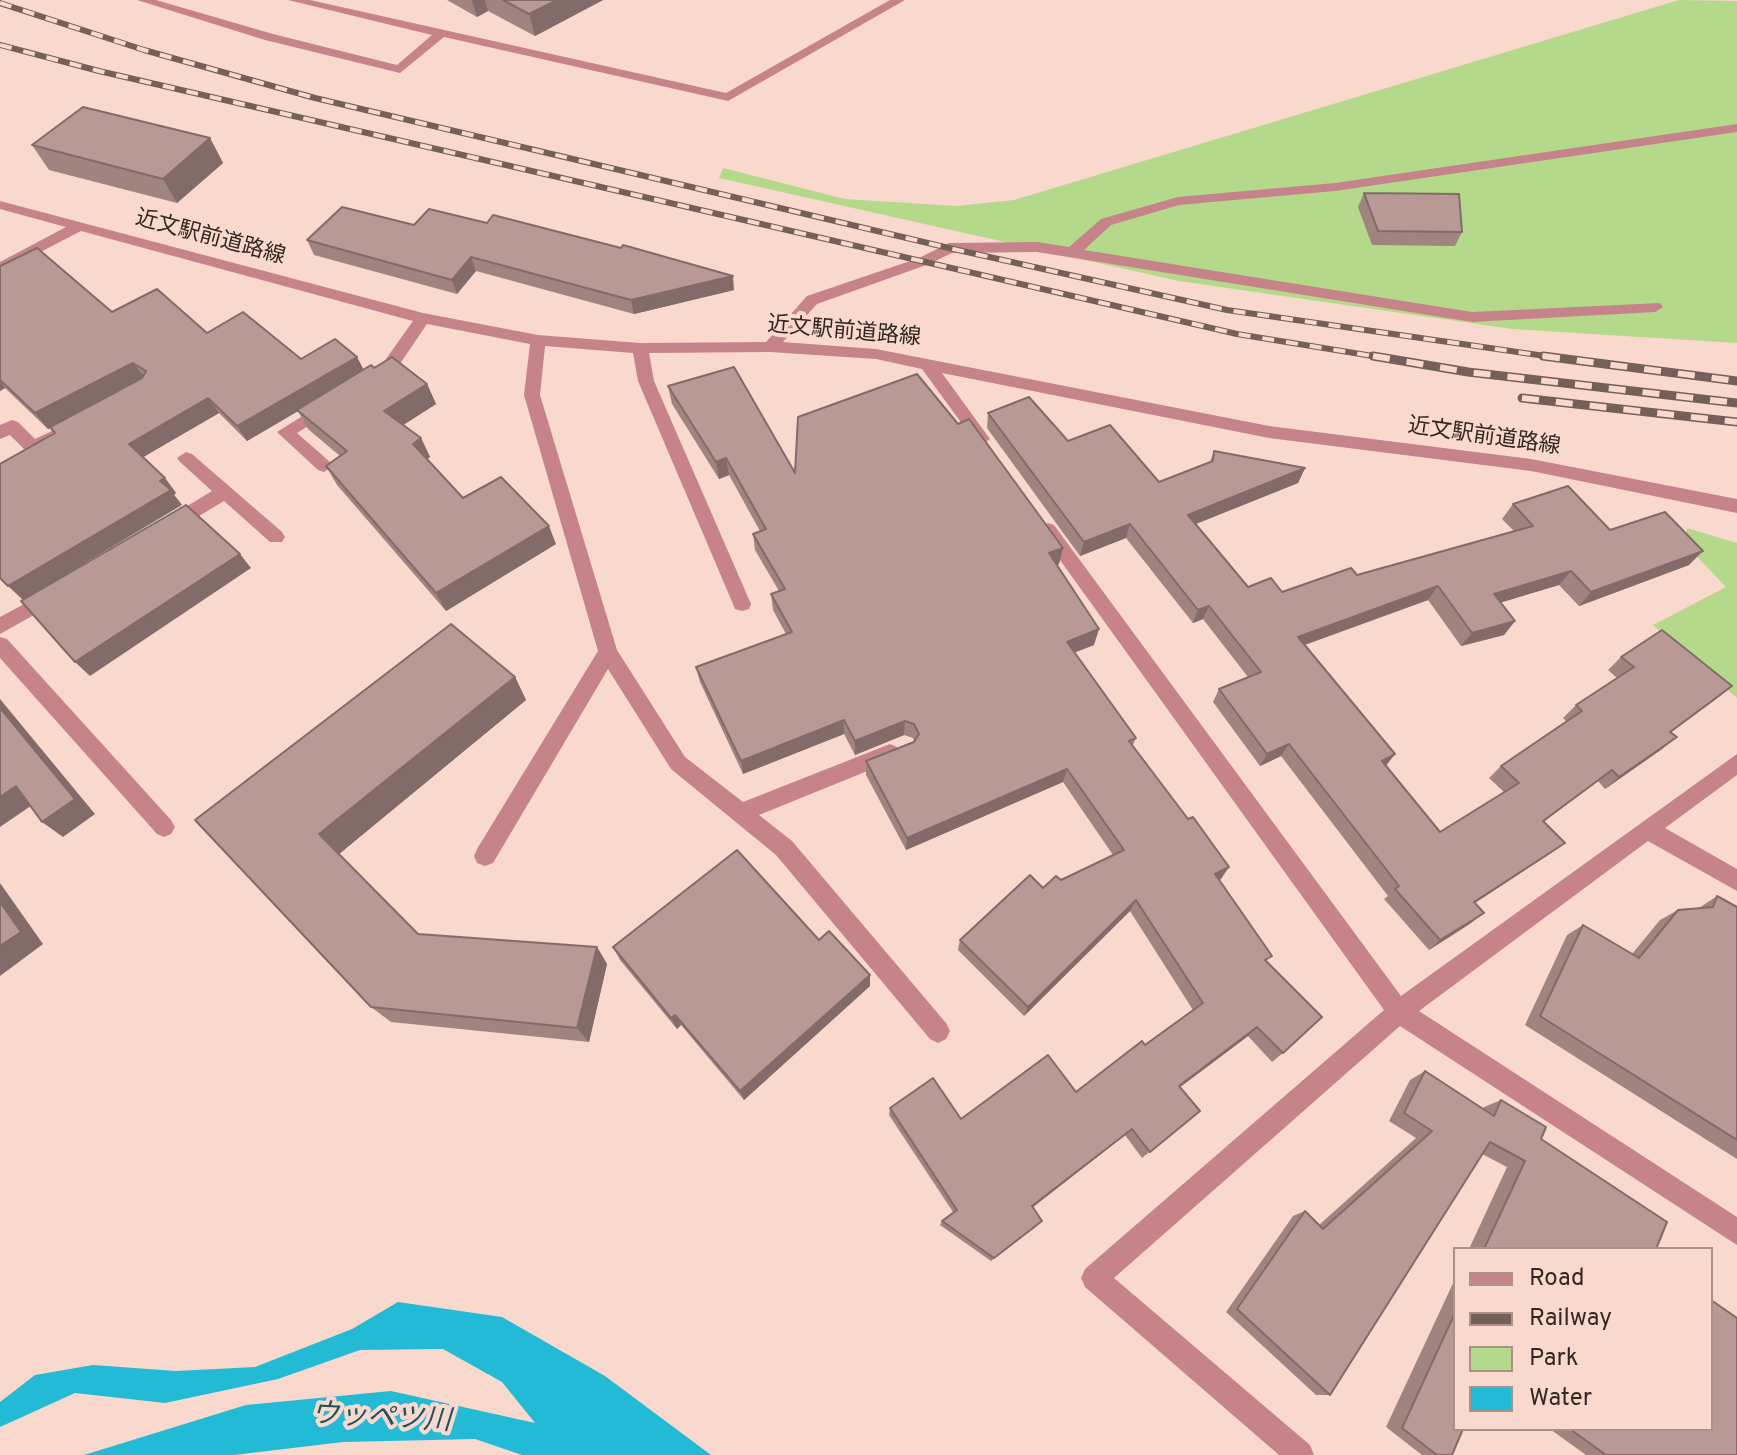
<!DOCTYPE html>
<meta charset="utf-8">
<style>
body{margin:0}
#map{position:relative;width:1737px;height:1455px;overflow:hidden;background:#f9d9cd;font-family:Overpass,sans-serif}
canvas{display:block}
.legend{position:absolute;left:1453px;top:1247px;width:260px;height:184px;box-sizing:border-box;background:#f9d9cd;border:2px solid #aa9289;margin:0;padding:10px 14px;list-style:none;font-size:24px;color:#332723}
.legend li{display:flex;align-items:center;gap:16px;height:40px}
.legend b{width:40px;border:2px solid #aa9289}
</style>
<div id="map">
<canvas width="1737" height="1455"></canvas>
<ul class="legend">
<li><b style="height:10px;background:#c6848a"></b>Road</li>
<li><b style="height:10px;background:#726059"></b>Railway</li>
<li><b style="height:22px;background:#b5d98a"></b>Park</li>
<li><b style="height:22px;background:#23bad6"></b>Water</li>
</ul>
</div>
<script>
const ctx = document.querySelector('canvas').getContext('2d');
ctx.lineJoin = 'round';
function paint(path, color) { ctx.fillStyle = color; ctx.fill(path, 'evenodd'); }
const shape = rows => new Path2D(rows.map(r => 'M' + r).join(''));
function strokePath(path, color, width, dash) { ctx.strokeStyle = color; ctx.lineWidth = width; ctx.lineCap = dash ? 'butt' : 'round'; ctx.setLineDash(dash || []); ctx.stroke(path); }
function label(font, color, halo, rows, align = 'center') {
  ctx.font = font + ' Overpass,"Noto Sans JP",sans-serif'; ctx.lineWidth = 8; ctx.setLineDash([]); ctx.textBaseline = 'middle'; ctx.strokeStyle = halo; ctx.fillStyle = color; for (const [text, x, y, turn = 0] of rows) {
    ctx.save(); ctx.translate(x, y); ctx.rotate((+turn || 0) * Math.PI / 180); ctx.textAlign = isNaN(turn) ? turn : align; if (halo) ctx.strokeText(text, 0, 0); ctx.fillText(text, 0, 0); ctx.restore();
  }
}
const green = shape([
 [1679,0,1737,1,1737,343,1512,329,1179,281,719,178,723,168,845,199,956,206,1014,200],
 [1687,528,1737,543,1737,698,1653,625,1726,587,1686,545]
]);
const water = shape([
 [398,1302,502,1317,605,1376,711,1455,522,1455,475,1439,343,1442,234,1455,84,1455,246,1405,391,1391,535,1423,502,1382,443,1349,360,1350,278,1379,165,1403,75,1393,0,1427,0,1402,35,1375,93,1365,176,1371,255,1367,352,1329]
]);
const minor = shape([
 [137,0,156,0,273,34,397,65,432,35,288,0,310,0,726,93,890,0,905,0,728,101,444,37,400,73,265,40,137,0],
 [1737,124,1737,132,1335,191,1179,205,1111,225,1084,250,1472,312,1660,303,1663,307,1655,312,1472,322,1037,252,952,253,929,264,817,304,783,342,876,349,1269,426,1531,459,1737,499,1737,513,1531,471,1269,438,942,373,990,439,982,445,976,443,922,369,876,359,770,352,649,353,654,381,751,604,749,609,742,611,735,609,733,604,638,381,633,353,545,346,540,395,617,650,685,757,743,802,890,744,897,747,900,753,897,759,759,815,792,841,946,1023,950,1031,946,1039,938,1043,930,1039,776,855,671,769,608,669,493,863,485,866,477,863,474,856,477,849,598,651,524,395,530,344,427,324,393,374,376,383,370,381,370,373,381,366,413,321,81,231,0,273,0,262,66,227,0,209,0,201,423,313,538,335,640,343,766,342,807,296,919,258,949,243,1037,242,1069,247,1101,219,1178,197,1335,183,1737,124],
 [325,402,331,404,333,408,331,412,297,433,330,462,333,466,324,472,318,470,277,432,325,402],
 [12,420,18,422,35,439,54,430,62,436,39,452,27,452,10,435,0,439,0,425,12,420],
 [186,452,192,454,282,532,285,537,282,542,270,542,224,501,176,530,164,530,161,525,164,520,212,491,180,462,177,458,186,452],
 [1048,523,1054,525,1401,996,1737,754,1737,775,1665,828,1737,869,1737,891,1648,841,1419,1011,1737,1217,1737,1245,1400,1026,1114,1278,1310,1445,1314,1455,1279,1455,1085,1287,1081,1278,1085,1269,1384,1010,1042,535,1039,530,1048,523],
 [50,590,57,592,59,597,57,602,0,634,0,617,50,590],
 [0,637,7,639,171,820,175,827,171,834,164,837,157,834,0,658,0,637]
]);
const railFar1 = shape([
 [0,3,144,50,315,98,949,248,1227,310,1559,358],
 [0,45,99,71,1237,334,1385,358]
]);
const rail = shape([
 [1373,356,1468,372,1737,403],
 [1543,356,1737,381],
 [1522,398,1737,422]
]);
const wall = shape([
 [447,0,603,0,535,36,488,11,477,17],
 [210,138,223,163,177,203,49,170,32,145],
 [1364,193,1462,232,1455,246,1372,245,1358,207],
 [414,225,734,290,634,314,476,271,457,294,314,255,307,240],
 [0,266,112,312,207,333,301,359,357,357,363,370,374,368,427,384,436,404,403,425,421,438,430,457,427,459,463,498,556,544,446,611,337,485,326,466,340,456,308,429,298,411,247,441,219,413,143,457,165,478,176,493,174,495,182,505,55,434,50,428,48,429,5,388,0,391],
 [668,386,795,473,1059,564,1057,565,1094,645,1075,652,1136,738,1133,745,1221,879,1219,880,1267,962,1283,1053,1272,1062,1248,1036,1180,1087,1200,1111,1142,1158,1125,1135,1033,1207,1038,1225,991,1261,940,1225,942,1221,953,1212,889,1115,890,1108,961,1119,1076,1092,1145,1045,1193,1010,1130,911,1024,1016,958,950,960,940,1043,888,1113,855,1063,782,906,850,866,775,866,761,914,741,913,738,904,735,855,755,844,734,743,774,700,682,696,667,786,634,773,610,771,594,779,591,755,550,753,534,760,531,729,475,719,479,672,404],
 [988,413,1068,441,1159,482,1210,462,1214,451,1305,468,1298,483,1196,524,1248,587,1282,592,1357,575,1514,531,1502,519,1513,504,1610,530,1689,565,1579,606,1559,585,1501,602,1515,621,1504,635,1461,646,1428,600,1305,645,1395,754,1386,766,1440,832,1504,792,1489,778,1501,766,1566,721,1563,718,1576,705,1617,678,1608,670,1621,657,1716,699,1671,732,1662,749,1605,789,1598,781,1544,821,1551,853,1475,903,1471,923,1429,950,1384,899,1388,896,1281,756,1260,766,1213,702,1219,689,1248,677,1203,619,1193,623,1126,538,1080,556,987,428],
 [515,677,526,700,339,854,418,934,597,947,607,964,589,1042,391,1022,371,1007,195,820],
 [1717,896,1737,907,1737,1159,1525,1025,1567,935,1583,925,1632,954,1660,920,1678,910,1699,908],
 [819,940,870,986,744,1100,681,1025,677,1029,620,960,613,947],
 [1425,1071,1483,1109,1484,1107,1501,1100,1656,1249,1469,1249,1507,1167,1482,1154,1330,1395,1316,1395,1226,1312,1293,1216,1305,1211,1319,1225,1416,1138,1389,1121,1410,1080],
 [1455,1279,1455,1429,1452,1455,1422,1455,1386,1427],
 [1550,1429,1711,1429,1737,1455,1586,1455]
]);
const shadedWall = shape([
 [472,0,485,0,488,11,477,17],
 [557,0,603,0,535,36,529,14],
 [210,138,223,163,177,203,163,179],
 [471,257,476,271,457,294,452,280],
 [733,276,734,290,634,314,631,300],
 [357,357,365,372,247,441,237,426],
 [133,363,145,378,48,429,35,413],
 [0,381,5,388,0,391],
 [427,384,436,404,394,431,384,411],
 [208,398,219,413,140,459,129,444],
 [421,438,430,457,422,463,413,444],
 [726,458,729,475,719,479,716,462],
 [1305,468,1298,483,1183,529,1188,515],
 [165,478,176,493,174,495,182,505,23,600,8,586],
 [1130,524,1126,538,1080,556,1084,542],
 [549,526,556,544,446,611,436,593],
 [1063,548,1059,564,1046,569,1049,553],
 [1703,551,1689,565,1579,606,1591,592],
 [240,554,251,568,90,676,75,662],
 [1571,571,1559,585,1483,608,1494,594],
 [1438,586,1428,600,1290,650,1298,637],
 [1209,606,1203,619,1193,623,1198,610],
 [1515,621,1504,635,1461,646,1472,633],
 [1099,629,1094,645,1063,657,1067,642],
 [515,677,526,700,339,854,319,834],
 [1732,686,1716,699,1655,744,1670,732],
 [0,699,95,814,63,837,42,822,0,708],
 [844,720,844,734,743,774,741,761],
 [905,721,904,735,855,755,855,741],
 [1677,737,1662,749,1605,789,1619,777],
 [1289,744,1281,756,1260,766,1267,754],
 [1395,754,1385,766,1382,761],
 [1067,769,1063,782,906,850,907,838],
 [1612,770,1598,781,1530,832,1543,821],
 [16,786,38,801,0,827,0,797],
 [1565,843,1551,853,1461,912,1474,902],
 [1229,867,1221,879,1207,886,1215,874],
 [0,883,43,944,0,976],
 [1136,900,1130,911,1024,1016,1028,1007],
 [1484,913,1471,923,1429,950,1440,940],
 [597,947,607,964,589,1042,577,1028],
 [870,975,870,986,744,1100,740,1091],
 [675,1015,681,1025,677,1029,671,1018],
 [1257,1027,1248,1036,1171,1094,1179,1086],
 [1132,1129,1125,1135,1028,1211,1032,1206]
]);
const building = shape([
 [503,0,557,0,529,14,503,0],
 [83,107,210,138,163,179,32,145,83,107],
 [1364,193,1459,194,1462,232,1378,231,1364,193],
 [342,207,414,225,429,209,487,223,493,215,621,248,623,245,733,276,631,300,471,257,452,280,307,240,342,207],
 [37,248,112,312,157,289,207,333,243,312,301,359,335,339,357,357,237,426,208,398,129,444,165,478,160,481,171,490,8,586,0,578,0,464,55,433,50,427,142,378,146,371,133,363,35,413,0,380,0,266,37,248],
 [392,357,427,384,384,411,421,438,413,444,463,498,501,477,549,526,436,593,326,466,347,451,297,410,371,365,374,368,392,357],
 [734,367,795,473,798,417,917,374,958,424,969,419,1063,548,1049,553,1099,629,1067,642,1136,738,1129,741,1188,819,1193,817,1229,867,1215,874,1272,956,1265,960,1322,1017,1283,1053,1257,1027,1179,1086,1200,1111,1150,1152,1132,1129,1032,1206,1042,1221,994,1258,942,1221,957,1210,890,1108,933,1078,961,1119,1048,1055,1076,1092,1142,1041,1145,1045,1203,1003,1136,900,1028,1007,960,940,1030,875,1043,888,1056,876,1061,880,1124,850,1067,769,907,838,866,761,914,742,919,734,914,724,905,721,855,741,844,720,741,761,696,667,792,632,771,594,785,589,753,534,766,529,726,458,716,462,668,386,734,367],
 [1029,397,1068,441,1110,425,1159,482,1213,461,1214,451,1305,468,1188,515,1248,587,1271,578,1282,592,1351,568,1357,575,1533,526,1513,504,1568,486,1610,530,1665,512,1703,551,1591,592,1571,571,1494,594,1515,621,1472,633,1438,586,1298,637,1395,754,1382,761,1440,832,1519,783,1501,766,1582,711,1576,705,1634,667,1621,657,1662,630,1732,686,1670,732,1677,737,1619,777,1612,770,1543,821,1565,843,1474,902,1484,913,1440,940,1395,889,1399,886,1289,744,1267,754,1219,689,1261,672,1209,606,1198,610,1130,524,1084,542,988,413,1029,397],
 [186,505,240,554,75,662,21,601,186,505],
 [451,624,515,677,319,834,418,934,597,947,577,1028,371,1007,195,820,451,624],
 [0,708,75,799,42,822,16,786,0,797,0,708],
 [737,850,819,940,829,931,870,975,740,1091,675,1015,671,1018,613,947,737,850],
 [1717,896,1737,907,1737,1140,1540,1016,1583,925,1639,958,1678,910,1713,907,1717,896],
 [0,902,21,932,0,946,0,902],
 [1425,1071,1494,1116,1501,1100,1546,1127,1541,1139,1667,1222,1656,1249,1484,1249,1525,1161,1490,1142,1330,1395,1237,1309,1305,1211,1323,1229,1432,1131,1404,1113,1425,1071],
 [1711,1300,1737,1318,1737,1455,1606,1455,1570,1429,1711,1429,1711,1300],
 [1455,1313,1455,1429,1463,1429,1452,1455,1437,1455,1402,1428,1455,1313]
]);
const streetNames = [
 ["近文駅前道路線",210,239,15],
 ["近文駅前道路線",844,333,5],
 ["近文駅前道路線",1484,438,8]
];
const nearWaternames = [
 ["ウッペツ川",381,1420,3]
];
paint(green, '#b5d98a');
paint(water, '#23bad6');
paint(minor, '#c6848a');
strokePath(railFar1, '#726059', 6);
strokePath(rail, '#726059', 9);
strokePath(railFar1, '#f9d9cd', 4, [12]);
strokePath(rail, '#f9d9cd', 6, [17]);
paint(wall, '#9f8480');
paint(shadedWall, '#826b68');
paint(building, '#b99995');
strokePath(building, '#826b68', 2);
label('22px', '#332723', '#f9d9cd', streetNames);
label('italic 28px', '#1b5460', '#f9d9cd', nearWaternames);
</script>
